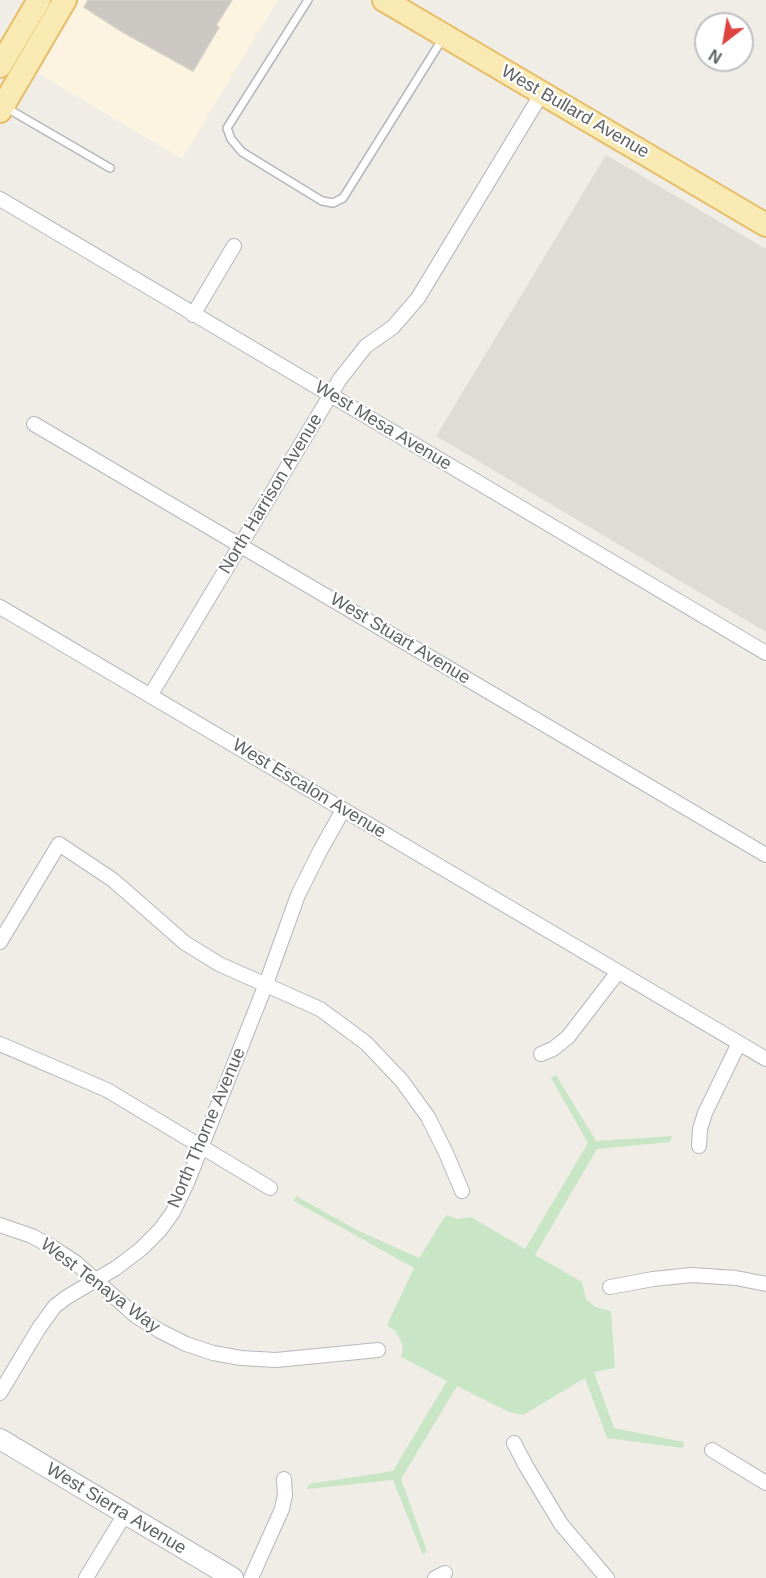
<!DOCTYPE html>
<style>
body{margin:0}
#map{position:relative;width:766px;height:1578px;overflow:hidden;background:#f0ede7;font-family:Arial,sans-serif}
canvas{display:block}
.north{position:absolute;left:694px;top:12px;width:60px;height:60px;box-sizing:border-box;background:#fff;border:2px solid #bfc1c2;border-radius:50%;rotate:211deg;font-size:16px;font-weight:700;line-height:24px;text-align:center;color:#5f6366}
.north::after{content:'';display:block;margin:auto;width:21px;height:27px;background:#dd4440;clip-path:polygon(50% 0,100% 100%,50% 72%,0 100%)}
</style>
<div id="map">
<canvas width="766" height="1578"></canvas>
<div class="north">N</div>
</div>
<script>
const ctx = document.querySelector('canvas').getContext('2d');
ctx.lineJoin = 'round';
function paint(path, color) { ctx.fillStyle = color; ctx.fill(path, 'evenodd'); }
const shape = rows => new Path2D(rows.map(r => 'M' + r).join(''));
function strokePath(path, color, width, dash) { ctx.strokeStyle = color; ctx.lineWidth = width; ctx.lineCap = dash ? 'butt' : 'round'; ctx.setLineDash(dash || []); ctx.stroke(path); }
function label(font, color, halo, rows, align = 'center') {
  ctx.font = font + ' Arial,sans-serif'; ctx.lineWidth = 4.5; ctx.setLineDash([]); ctx.textBaseline = 'middle'; ctx.strokeStyle = halo; ctx.fillStyle = color; for (const [text, x, y, turn = 0] of rows) {
    ctx.save(); ctx.translate(x, y); ctx.rotate((+turn || 0) * Math.PI / 180); ctx.textAlign = isNaN(turn) ? turn : align; if (halo) ctx.strokeText(text, 0, 0); ctx.fillText(text, 0, 0); ctx.restore();
  }
}
const commercial = shape([
 [80,0,278,0,182,159,38,73]
]);
const education = shape([
 [606,155,766,249,766,632,436,436]
]);
const green = shape([
 [556,1075,596,1141,672,1136,670,1142,597,1149,535,1255,582,1282,586,1299,595,1307,611,1311,615,1368,594,1372,614,1428,684,1442,683,1448,607,1438,585,1378,523,1415,509,1412,457,1386,401,1479,427,1551,423,1555,393,1480,307,1489,309,1484,393,1471,447,1381,401,1357,403,1348,400,1339,395,1331,387,1325,414,1268,294,1201,296,1196,359,1231,419,1258,446,1215,458,1219,471,1217,525,1249,588,1143,551,1078]
]);
const building = shape([
 [88,0,232,0,216,25,219,27,193,71,121,31,84,7,88,0]
]);
const lane = shape([
 [308,0,227,128,231,139,242,152,322,201,333,203,343,198,443,38],
 [5,107,110,168]
]);
const street = shape([
 [0,199,766,653],
 [193,315,234,246],
 [34,424,766,855],
 [0,607,766,1059],
 [150,696,340,379,366,346,393,327,418,298,542,93],
 [0,942,59,844,113,880,185,943,219,964,320,1009,366,1043,402,1081,428,1117,446,1153,462,1191],
 [0,1044,107,1090,270,1188],
 [541,1054,553,1049,568,1037,618,972],
 [699,1146,700,1129,705,1113,739,1043],
 [0,1225,32,1236,52,1247,75,1262,136,1316,160,1331,186,1344,213,1353,241,1358,276,1360,378,1350],
 [610,1287,653,1279,692,1275,736,1278,766,1284],
 [0,1393,39,1328,55,1306,67,1297,116,1268,141,1249,160,1230,173,1212,187,1183,266,984,298,895,320,851,343,810],
 [514,1443,526,1466,561,1524,607,1578],
 [712,1450,766,1483],
 [86,1578,125,1514],
 [251,1578,282,1509,285,1495,284,1479],
 [435,1578,445,1573]
]);
const secondary = shape([
 [0,1439,233,1578]
]);
const primary = shape([
 [384,0,766,225],
 [0,66,39,0],
 [0,111,65,0]
]);
const streetNames = [
 ["West Bullard Avenue",575,112,30],
 ["West Mesa Avenue",383,426,31],
 ["North Harrison Avenue",271,494,-59],
 ["West Stuart Avenue",400,639,31],
 ["West Escalon Avenue",309,789,31],
 ["North Thorne Avenue",207,1128,-67],
 ["West Tenaya Way",100,1286,37],
 ["West Sierra Avenue",116,1509,31]
];
paint(commercial, '#fcf4e0');
paint(education, '#dfdcd6');
paint(green, '#c8e5c6');
paint(building, '#cbc8c4');
strokePath(building, '#d4cfc6', 1.5);
strokePath(lane, '#b4b7bb', 10);
strokePath(street, '#b4b7bb', 16);
strokePath(secondary, '#b4b7bb', 22);
strokePath(primary, '#e7bd69', 26);
strokePath(lane, '#fff', 7);
strokePath(street, '#fff', 14);
strokePath(secondary, '#fff', 20);
strokePath(primary, '#f9eab3', 22);
label('18px', '#5f6366', '#fff', streetNames);
</script>
